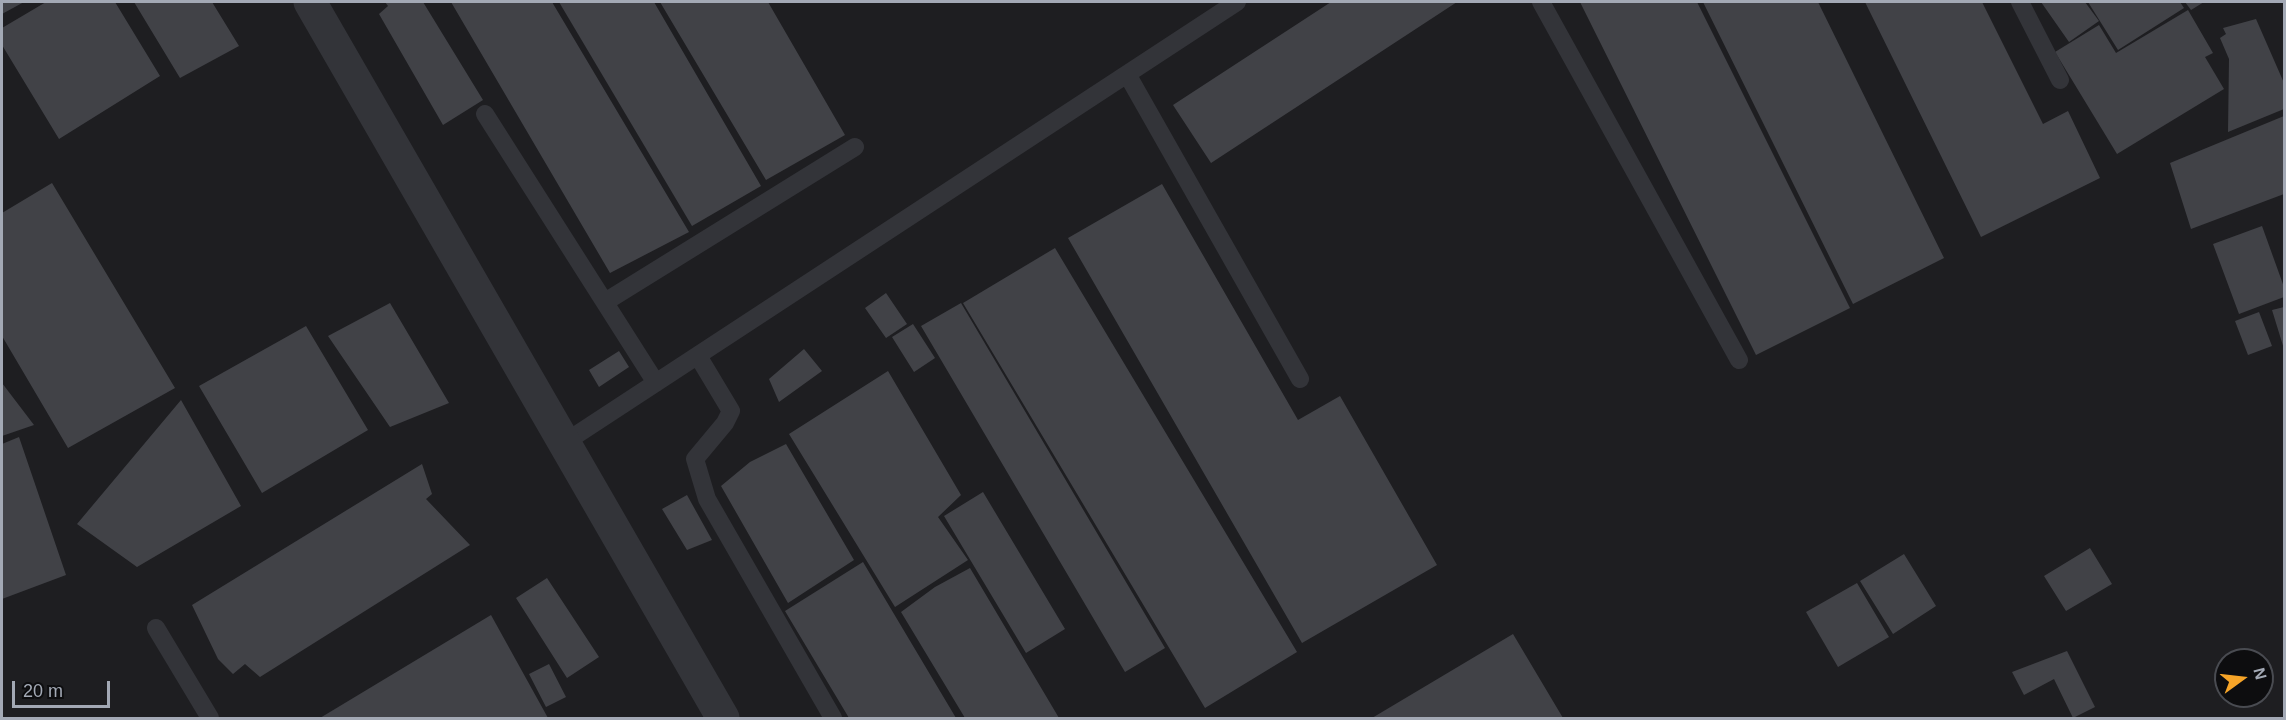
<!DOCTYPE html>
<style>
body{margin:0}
#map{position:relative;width:2286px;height:720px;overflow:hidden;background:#121214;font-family:Arial,sans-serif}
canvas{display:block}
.frame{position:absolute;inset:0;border:3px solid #a3a9b5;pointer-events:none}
.north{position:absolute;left:2214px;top:648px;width:60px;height:60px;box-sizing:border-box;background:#0d0d0f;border:2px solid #494b51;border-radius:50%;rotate:75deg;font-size:16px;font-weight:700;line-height:24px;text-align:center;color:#a3a9b5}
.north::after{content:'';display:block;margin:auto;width:21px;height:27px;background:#f6a428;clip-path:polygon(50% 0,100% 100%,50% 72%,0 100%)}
.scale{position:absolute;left:12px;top:681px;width:98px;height:27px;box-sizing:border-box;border:3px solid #a3a9b5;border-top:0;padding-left:8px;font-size:18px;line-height:21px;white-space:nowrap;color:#a3a9b5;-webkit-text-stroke:4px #0d0d0f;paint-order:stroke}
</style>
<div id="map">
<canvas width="2286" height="720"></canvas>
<div class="frame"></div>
<div class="north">N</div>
<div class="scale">20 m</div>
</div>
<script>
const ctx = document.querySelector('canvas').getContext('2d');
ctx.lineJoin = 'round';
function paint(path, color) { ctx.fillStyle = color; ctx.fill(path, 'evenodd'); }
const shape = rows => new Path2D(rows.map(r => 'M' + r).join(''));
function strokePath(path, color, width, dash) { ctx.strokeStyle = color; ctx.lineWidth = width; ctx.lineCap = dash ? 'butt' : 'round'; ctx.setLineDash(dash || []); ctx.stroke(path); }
const built = shape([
 [2,2,2284,2,2284,718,2,718],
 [2226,660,2262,660,2262,696,2226,696]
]);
const building = shape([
 [2,2,24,2,2,14],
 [46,2,115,2,160,76,59,139,2,45,2,28],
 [134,2,212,2,239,46,180,78],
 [385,2,423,2,483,100,443,125,379,14,388,6],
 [451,2,552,2,689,232,610,273],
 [559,2,654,2,761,186,692,226],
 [660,2,768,2,845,135,766,180],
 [1331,2,1457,2,1211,163,1173,105],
 [1580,2,1697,2,1850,308,1756,355],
 [1703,2,1818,2,1944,258,1853,304],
 [1865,2,1982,2,2043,124,2068,111,2100,178,1981,237],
 [2041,2,2085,2,2099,21,2069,42],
 [2088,2,2180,2,2184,8,2118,50],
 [2185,2,2204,2,2191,10],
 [2188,10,2213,53,2205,57,2224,89,2117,154,2055,52,2099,25,2116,53],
 [2256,19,2284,83,2284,109,2228,132,2229,59,2220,38,2226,34,2223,28],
 [2284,116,2284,194,2191,229,2170,163],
 [52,183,175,388,68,448,2,336,2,213],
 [1162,184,1298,420,1340,396,1437,565,1302,643,1068,238],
 [2262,226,2284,287,2284,297,2239,314,2213,244],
 [1055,248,1297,652,1205,708,963,303],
 [886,293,907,324,886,338,865,308],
 [390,303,449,403,390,427,328,336],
 [961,303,1165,648,1125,672,921,326],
 [2284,307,2284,349,2272,310],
 [2259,312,2272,346,2248,355,2235,321],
 [913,324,935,358,914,372,892,337],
 [306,326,368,430,262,493,199,386],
 [804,349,822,371,779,402,769,379],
 [619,351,629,367,599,387,589,370],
 [888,371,961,495,938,517,968,560,895,607,789,434],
 [2,383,34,425,2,436],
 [181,400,241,506,137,567,77,524],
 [19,437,66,575,2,599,2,444],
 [786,444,854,560,788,603,721,486,750,462],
 [422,464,432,494,426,499,470,545,260,677,245,664,233,674,218,659,192,605],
 [983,492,1065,629,1026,653,944,516],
 [687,495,712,540,687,550,662,509],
 [2090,548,2112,584,2066,611,2044,576],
 [1904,554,1936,606,1893,634,1860,581],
 [863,562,956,718,849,718,785,611],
 [970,568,1059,718,965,718,901,612,935,587],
 [547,578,599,657,567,678,516,598],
 [1857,583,1889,637,1838,667,1806,612],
 [491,615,548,718,320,718],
 [1513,634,1563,718,1372,718],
 [2067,651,2095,707,2073,718,2054,679,2024,695,2012,672],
 [549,664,566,697,546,707,529,674]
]);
const lane = shape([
 [1541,2,1739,360],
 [2020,2,2060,80],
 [1127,74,1300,379],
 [485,114,656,383],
 [605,302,855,147],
 [698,356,731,411,725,423,695,459,707,499,833,718],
 [564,443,1237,2],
 [156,628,210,718]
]);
const street = shape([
 [310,2,723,718]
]);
paint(built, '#1e1e21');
paint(building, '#414247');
strokePath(lane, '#333439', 18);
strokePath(street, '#333439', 33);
</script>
